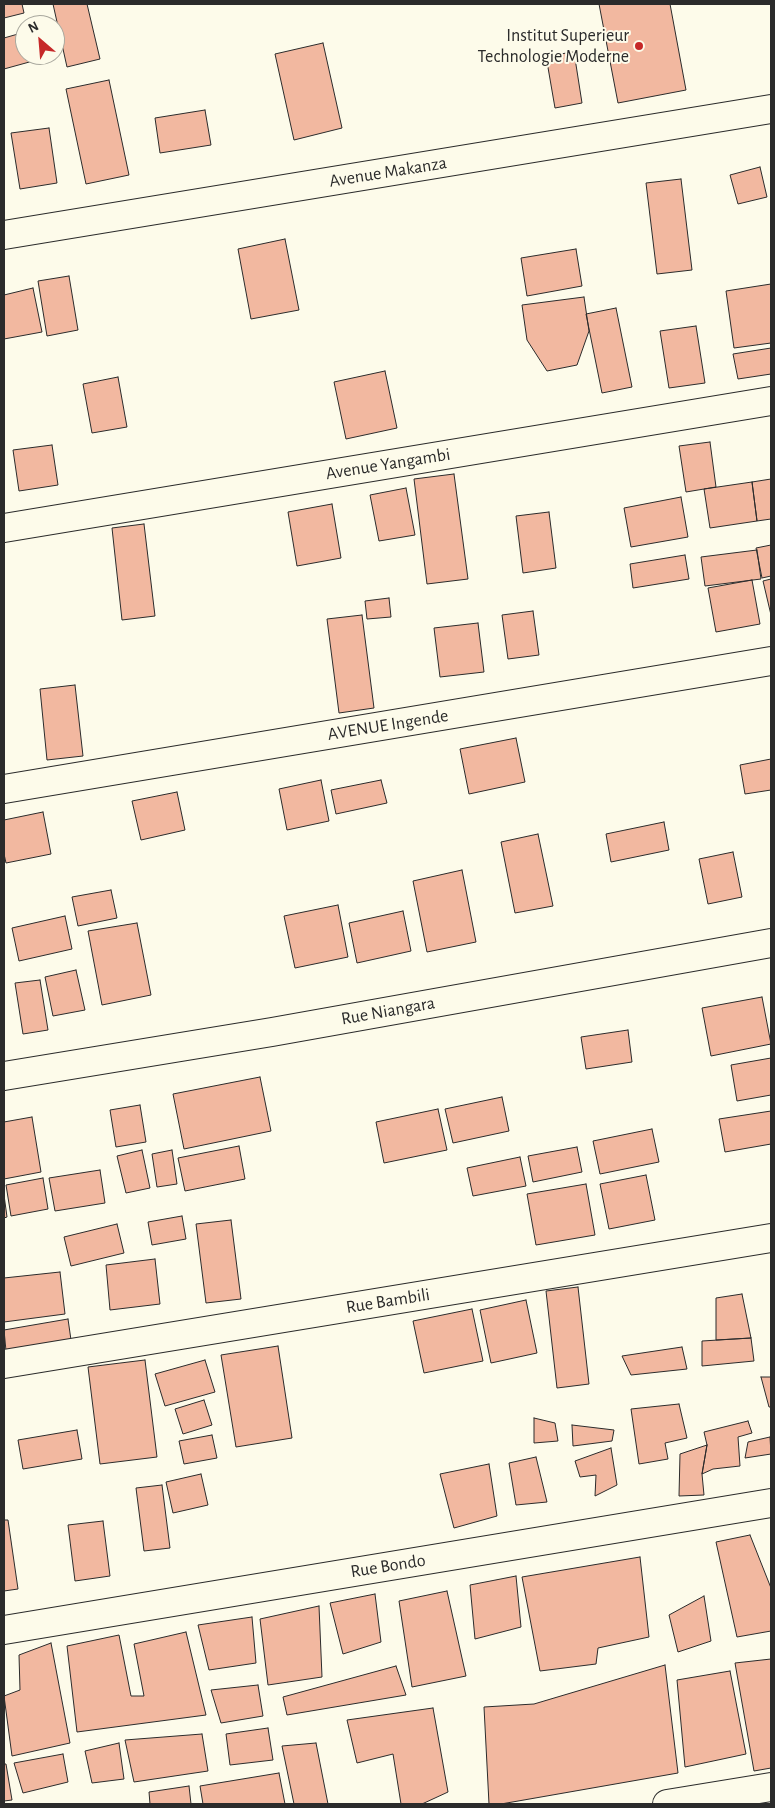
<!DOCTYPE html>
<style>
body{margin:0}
#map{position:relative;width:775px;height:1808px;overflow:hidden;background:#fdfbea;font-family:"Alegreya Sans",sans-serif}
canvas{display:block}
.frame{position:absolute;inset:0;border:5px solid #2b2b2b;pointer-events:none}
.north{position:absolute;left:15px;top:15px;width:50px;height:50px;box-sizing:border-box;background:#fdfbea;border:1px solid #a9a89e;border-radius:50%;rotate:333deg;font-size:14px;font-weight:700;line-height:20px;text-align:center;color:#2b2b2b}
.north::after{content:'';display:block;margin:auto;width:18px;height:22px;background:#c62828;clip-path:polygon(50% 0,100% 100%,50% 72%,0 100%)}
</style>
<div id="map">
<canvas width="775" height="1808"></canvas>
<div class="frame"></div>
<div class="north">N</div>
</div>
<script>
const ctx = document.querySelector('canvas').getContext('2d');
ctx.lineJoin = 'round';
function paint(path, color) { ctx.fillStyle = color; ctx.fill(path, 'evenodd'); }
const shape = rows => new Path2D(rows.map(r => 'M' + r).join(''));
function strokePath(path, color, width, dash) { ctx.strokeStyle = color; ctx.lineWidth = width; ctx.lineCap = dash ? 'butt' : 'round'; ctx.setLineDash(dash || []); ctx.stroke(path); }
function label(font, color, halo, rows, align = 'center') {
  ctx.font = font + ' "Alegreya Sans",sans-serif'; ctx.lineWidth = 4; ctx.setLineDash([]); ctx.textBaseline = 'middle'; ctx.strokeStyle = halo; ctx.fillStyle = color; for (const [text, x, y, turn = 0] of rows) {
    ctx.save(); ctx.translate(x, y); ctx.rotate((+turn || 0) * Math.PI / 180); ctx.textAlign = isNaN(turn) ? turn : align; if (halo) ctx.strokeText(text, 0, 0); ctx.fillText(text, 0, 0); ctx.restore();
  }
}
const building = shape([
 [4,4,22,4,24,13,4,18,4,4],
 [53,4,87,4,100,59,67,67,53,4],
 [599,4,670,4,686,90,618,103,599,4],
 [25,32,25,55,31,55,33,61,4,69,4,38,25,32],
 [323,43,342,128,294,140,275,54,323,43],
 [574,52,582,103,555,108,546,56,574,52],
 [109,80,129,175,86,184,66,89,109,80],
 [205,110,211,145,160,153,155,118,205,110],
 [49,128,57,183,20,189,11,133,49,128],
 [760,167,767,197,738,204,730,175,760,167],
 [681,179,692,270,657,274,646,183,681,179],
 [285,239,299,310,251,319,238,249,285,239],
 [576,249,582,286,527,296,521,258,576,249],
 [69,276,78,330,47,336,38,281,69,276],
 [771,284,771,343,734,348,726,291,771,284],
 [33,288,42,332,4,339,4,295,33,288],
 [584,297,589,331,577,365,547,371,527,340,522,305,584,297],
 [616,308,632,387,602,393,586,314,616,308],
 [696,326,705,383,669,388,660,331,696,326],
 [771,348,771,374,738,379,733,354,771,348],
 [385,371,397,428,346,439,334,382,385,371],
 [118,377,127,427,92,433,83,384,118,377],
 [710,442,716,487,686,492,679,446,710,442],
 [52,445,58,485,19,491,13,450,52,445],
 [454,474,468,579,427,584,414,479,454,474],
 [771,479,771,519,757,521,752,482,771,479],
 [752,482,757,521,710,528,704,489,752,482],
 [406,488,415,535,379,541,370,495,406,488],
 [681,497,688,537,631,547,624,508,681,497],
 [332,504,341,558,297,566,288,512,332,504],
 [549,512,556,568,523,573,516,516,549,512],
 [144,524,155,616,122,620,112,528,144,524],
 [771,545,771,576,762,578,756,548,771,545],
 [757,550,761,579,705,586,701,557,757,550],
 [685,555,689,579,633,588,630,564,685,555],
 [771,579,771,615,763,581,771,579],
 [752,580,760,624,716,632,708,588,752,580],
 [389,598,391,617,367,619,365,601,389,598],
 [533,611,539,655,508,659,502,615,533,611],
 [362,615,374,708,339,713,327,619,362,615],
 [478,623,484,672,440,677,434,628,478,623],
 [75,685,83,756,47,760,40,689,75,685],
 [516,738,525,782,469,794,460,749,516,738],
 [771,759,771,790,745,794,740,765,771,759],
 [321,780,329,821,287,830,279,789,321,780],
 [381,780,387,803,336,814,331,790,381,780],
 [177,792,185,830,141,840,132,801,177,792],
 [43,812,51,854,6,863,4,854,4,820,43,812],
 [664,822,669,850,611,862,606,834,664,822],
 [538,834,553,906,515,913,501,842,538,834],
 [733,852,742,897,708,904,699,859,733,852],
 [462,870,476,942,427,952,413,881,462,870],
 [111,890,117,918,78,926,72,897,111,890],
 [338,905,348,957,295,968,284,916,338,905],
 [403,911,411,951,357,963,349,923,403,911],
 [65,916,72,949,19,961,12,928,65,916],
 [137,923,151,995,102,1005,88,931,137,923],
 [76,970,85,1010,53,1016,45,977,76,970],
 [40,980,48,1030,23,1034,15,983,40,980],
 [762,997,771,1044,711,1056,702,1008,762,997],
 [628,1030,632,1062,586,1069,581,1037,628,1030],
 [771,1058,771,1095,737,1101,731,1065,771,1058],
 [260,1077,271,1131,184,1149,173,1094,260,1077],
 [502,1097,509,1131,453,1143,445,1109,502,1097],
 [140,1105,146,1142,116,1147,110,1110,140,1105],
 [438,1109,447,1150,384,1163,376,1122,438,1109],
 [771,1111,771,1144,725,1152,719,1119,771,1111],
 [32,1117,41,1172,4,1179,4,1122,32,1117],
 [652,1129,659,1162,600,1174,593,1141,652,1129],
 [239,1146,245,1179,185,1191,178,1158,239,1146],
 [577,1147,582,1172,533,1182,528,1156,577,1147],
 [142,1150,150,1188,126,1193,117,1156,142,1150],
 [172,1150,177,1184,157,1187,152,1154,172,1150],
 [520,1157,526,1186,473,1196,467,1168,520,1157],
 [100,1170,105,1203,55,1211,49,1178,100,1170],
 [646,1175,655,1220,609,1229,600,1184,646,1175],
 [43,1178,48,1209,11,1216,6,1185,43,1178],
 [586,1184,595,1235,536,1245,527,1194,586,1184],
 [4,1195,7,1217,4,1218,4,1195],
 [182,1216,186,1239,152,1245,148,1222,182,1216],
 [231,1220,241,1299,206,1303,196,1224,231,1220],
 [117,1224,124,1253,71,1266,64,1237,117,1224],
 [155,1259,160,1304,110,1310,106,1265,155,1259],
 [60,1272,65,1314,4,1322,4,1278,60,1272],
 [578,1287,589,1384,557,1388,546,1291,578,1287],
 [742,1294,751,1338,716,1340,716,1298,742,1294],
 [526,1300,537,1353,491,1363,480,1310,526,1300],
 [472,1309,483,1361,424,1373,413,1321,472,1309],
 [68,1319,71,1340,6,1351,4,1330,68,1319],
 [751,1338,754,1361,702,1366,702,1341,751,1338],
 [278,1346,292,1438,236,1447,221,1355,278,1346],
 [682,1347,687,1369,631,1375,622,1356,682,1347],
 [145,1360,157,1457,100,1464,88,1367,145,1360],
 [205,1360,215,1392,165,1406,155,1374,205,1360],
 [761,1377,771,1377,771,1407,769,1407,761,1377],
 [204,1400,212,1425,183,1434,175,1409,204,1400],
 [679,1404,687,1438,665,1443,668,1459,639,1464,631,1409,679,1404],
 [534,1418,555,1423,558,1441,534,1443,534,1418],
 [748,1421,752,1433,738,1437,740,1466,713,1469,702,1474,707,1445,704,1432,748,1421],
 [572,1425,614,1430,612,1441,573,1446,572,1425],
 [77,1430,82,1459,23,1469,18,1440,77,1430],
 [212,1435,217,1458,184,1464,179,1441,212,1435],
 [770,1437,771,1454,745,1458,748,1442,770,1437],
 [707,1445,702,1474,704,1495,679,1496,680,1454,707,1445],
 [611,1448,617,1485,595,1496,596,1475,580,1477,575,1461,611,1448],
 [536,1457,547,1502,516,1505,509,1463,536,1457],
 [489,1464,497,1516,454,1528,440,1474,489,1464],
 [201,1474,208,1505,173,1513,166,1482,201,1474],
 [162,1485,170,1548,144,1551,136,1488,162,1485],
 [4,1520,8,1520,18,1589,4,1591,4,1520],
 [103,1521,110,1576,75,1581,68,1525,103,1521],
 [750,1535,771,1588,771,1631,737,1637,716,1542,750,1535],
 [640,1557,649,1637,598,1648,596,1664,540,1671,522,1577,640,1557],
 [516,1576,521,1627,475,1639,470,1585,516,1576],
 [447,1591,466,1676,412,1687,399,1601,447,1591],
 [375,1594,381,1642,343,1654,330,1603,375,1594],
 [704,1596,711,1641,678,1652,669,1615,704,1596],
 [319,1606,322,1677,268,1685,260,1619,319,1606],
 [252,1617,256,1663,209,1670,198,1625,252,1617],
 [186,1632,206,1715,77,1732,67,1646,119,1635,131,1696,144,1696,134,1644,186,1632],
 [51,1643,70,1743,12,1756,4,1696,20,1690,19,1655,51,1643],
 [771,1659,771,1768,754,1771,735,1663,771,1659],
 [665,1665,678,1773,501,1804,489,1804,484,1707,534,1704,665,1665],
 [396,1666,406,1695,287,1715,283,1697,396,1666],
 [730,1671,746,1754,685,1767,677,1680,730,1671],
 [258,1685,263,1716,221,1723,211,1690,258,1685],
 [433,1708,448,1792,422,1804,401,1804,393,1754,357,1763,347,1720,433,1708],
 [268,1728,273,1760,230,1765,226,1734,268,1728],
 [202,1734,208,1771,134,1782,125,1740,202,1734],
 [119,1743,124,1779,92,1783,85,1751,119,1743],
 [316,1743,328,1804,294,1804,282,1746,316,1743],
 [63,1754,68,1782,23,1793,14,1763,63,1754],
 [4,1764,6,1764,12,1800,4,1801,4,1764],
 [279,1773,285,1804,203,1804,200,1786,279,1773],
 [189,1786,191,1804,150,1804,149,1792,189,1786]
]);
const minor = shape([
 [4,235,771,109],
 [4,528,771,401],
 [4,789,771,661],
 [4,1076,272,1032,771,943],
 [4,1364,771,1238],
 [4,1630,771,1503],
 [667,1804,771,1787]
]);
const markers = [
 [639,46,5,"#c62828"]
];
const poiNames = [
 ["Institut Superieur",629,36],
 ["Technologie Moderne",629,57]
];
const streetNames = [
 ["Avenue Makanza",388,172,-9],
 ["Avenue Yangambi",388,464,-9],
 ["AVENUE Ingende",388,725,-9],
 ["Rue Niangara",388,1011,-10],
 ["Rue Bambili",388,1301,-9],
 ["Rue Bondo",388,1566,-9]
];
paint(building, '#f2b8a0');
strokePath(building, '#2b2b2b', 1);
strokePath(minor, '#2b2b2b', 30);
strokePath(minor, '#fdfbea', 28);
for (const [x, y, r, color] of markers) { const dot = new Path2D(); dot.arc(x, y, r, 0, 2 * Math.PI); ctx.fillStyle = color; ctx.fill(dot); strokePath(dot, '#fdfbea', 2); }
label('18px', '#2b2b2b', '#fdfbea', poiNames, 'right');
label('18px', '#2b2b2b', '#fdfbea', streetNames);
</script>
